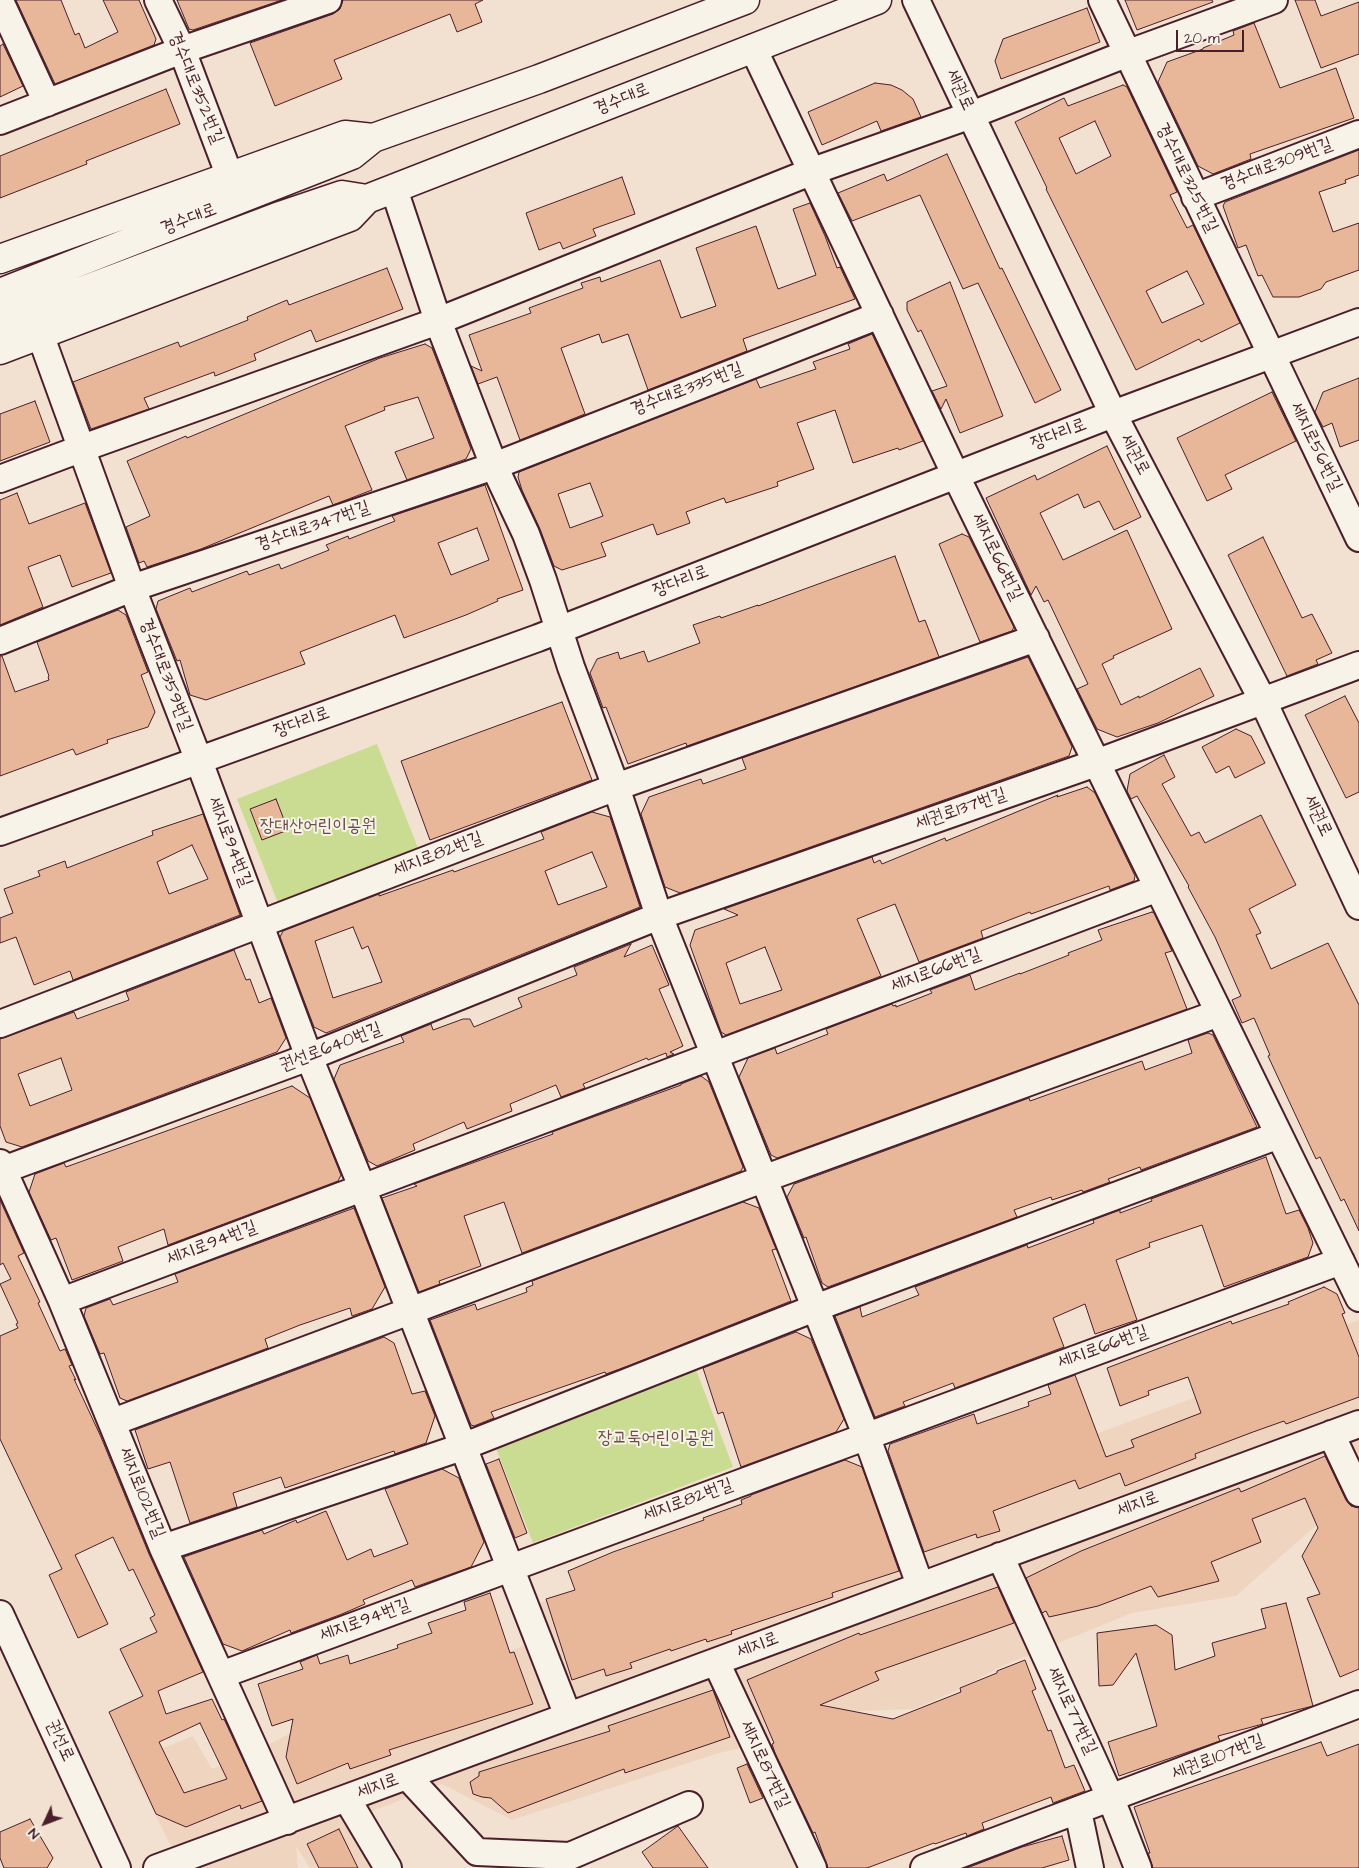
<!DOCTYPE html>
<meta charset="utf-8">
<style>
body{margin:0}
#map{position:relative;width:1359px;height:1868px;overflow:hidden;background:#f2e1d0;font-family:"Architects Daughter",sans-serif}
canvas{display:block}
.north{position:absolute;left:20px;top:1798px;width:50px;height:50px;-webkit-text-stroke:4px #f7f3e8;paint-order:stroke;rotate:227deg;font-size:14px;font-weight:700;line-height:20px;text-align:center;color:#4a1f2b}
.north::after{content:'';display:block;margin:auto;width:18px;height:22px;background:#4a1f2b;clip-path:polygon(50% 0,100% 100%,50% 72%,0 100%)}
.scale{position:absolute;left:1176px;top:30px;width:68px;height:22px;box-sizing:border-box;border:2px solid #4a1f2b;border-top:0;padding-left:6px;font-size:15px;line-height:18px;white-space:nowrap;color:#4a1f2b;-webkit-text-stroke:4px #f7f3e8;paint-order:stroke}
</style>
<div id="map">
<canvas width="1359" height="1868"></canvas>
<div class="north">N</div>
<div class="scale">20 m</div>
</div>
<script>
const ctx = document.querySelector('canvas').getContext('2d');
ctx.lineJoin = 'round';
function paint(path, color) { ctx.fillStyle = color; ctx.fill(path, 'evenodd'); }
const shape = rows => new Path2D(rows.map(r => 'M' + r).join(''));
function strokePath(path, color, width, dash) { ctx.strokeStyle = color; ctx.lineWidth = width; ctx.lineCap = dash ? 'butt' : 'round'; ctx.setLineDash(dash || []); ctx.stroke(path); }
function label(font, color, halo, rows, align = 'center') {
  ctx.font = font + ' "Architects Daughter","Poor Story",sans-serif'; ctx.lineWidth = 4; ctx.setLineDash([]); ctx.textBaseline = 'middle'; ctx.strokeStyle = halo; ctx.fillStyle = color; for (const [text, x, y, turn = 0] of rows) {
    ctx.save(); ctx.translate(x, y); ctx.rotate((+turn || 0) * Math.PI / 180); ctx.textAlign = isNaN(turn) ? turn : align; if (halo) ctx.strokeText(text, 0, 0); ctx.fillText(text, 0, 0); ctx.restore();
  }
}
const built = shape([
 [1359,1320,1359,1494,1346,1499,1236,1596,1132,1613,1002,1666,955,1691,914,1709,857,1711,768,1742,719,1753,512,1820,442,1784,350,1820,373,1868,310,1868,296,1846,298,1868,182,1868,129,1762,193,1736,212,1769,239,1759,301,1728,484,1662,542,1638,531,1606,570,1592,838,1530,1260,1373,1255,1360]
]);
const green = shape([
 [377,744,418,848,278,903,237,799],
 [695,1367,733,1467,533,1543,494,1443]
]);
const building = shape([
 [16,0,61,0,75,35,79,33,85,48,118,32,103,0,139,0,156,39,154,45,55,84,16,0],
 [177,0,282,0,193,30,189,29,177,0],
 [343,0,483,0,475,4,482,22,457,32,450,14,334,60,342,79,275,106,250,43,333,14,340,9,343,0],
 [1125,0,1212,0,1213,2,1137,30,1125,0],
 [1295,0,1315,0,1321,16,1359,2,1359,54,1321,68,1295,0],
 [1087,8,1100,42,1001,79,995,61,1003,39,1087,8],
 [1254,23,1280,88,1336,68,1354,118,1250,154,1251,159,1213,174,1198,166,1158,82,1167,62,1203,49,1203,48,1234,35,1233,31,1254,23],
 [3,44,23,86,0,97,0,46,3,44],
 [875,83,891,85,902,90,913,99,921,117,881,131,877,121,822,145,808,112,875,83],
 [1123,85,1127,87,1177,192,1170,195,1187,228,1193,225,1240,323,1201,342,1199,339,1136,370,1046,189,1047,188,1015,122,1064,98,1068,106,1123,85],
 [1095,121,1111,156,1076,174,1059,138,1095,121],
 [1187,271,1204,304,1162,323,1146,291,1187,271],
 [166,89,180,124,86,161,87,164,0,198,0,156,166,89],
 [1359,150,1359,175,1345,180,1346,183,1319,192,1333,232,1359,223,1359,270,1326,282,1321,289,1299,297,1273,297,1262,275,1258,276,1246,245,1238,248,1223,206,1225,202,1359,150],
 [947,154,1000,269,1002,268,1061,390,1035,403,978,283,963,289,920,195,852,221,838,193,884,174,887,181,947,154],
 [622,177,635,214,593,229,596,236,563,249,560,242,539,250,526,213,622,177],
 [810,203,825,236,837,268,840,267,855,299,743,339,747,351,648,390,628,334,602,343,599,334,561,348,585,414,520,440,497,377,478,384,471,366,482,371,469,335,531,313,529,308,583,288,581,283,600,277,601,282,660,260,681,318,716,306,696,248,756,226,778,289,816,275,793,209,810,203],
 [387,268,403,309,316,342,311,330,254,354,256,360,215,376,214,372,144,398,149,409,91,429,73,382,178,342,180,347,248,320,247,317,287,300,289,305,387,268],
 [950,282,1003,416,960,433,946,399,941,409,932,391,947,386,921,330,918,332,907,310,907,302,950,282],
 [872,334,923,441,899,450,898,448,853,463,835,410,797,423,814,469,777,482,778,486,726,503,724,498,686,512,690,523,657,535,653,524,601,543,606,556,562,570,554,566,540,529,522,490,518,477,519,472,756,379,760,388,816,369,813,362,850,349,848,344,872,334],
 [590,483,603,516,570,528,558,494,590,483],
 [425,344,432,348,471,449,466,459,407,480,395,452,434,438,418,397,384,407,385,410,345,426,372,490,333,505,329,496,201,549,147,567,144,561,139,563,126,527,150,516,127,461,186,436,187,438,380,358,425,344],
 [1359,378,1359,440,1340,447,1332,423,1323,427,1315,412,1323,392,1359,378],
 [1272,392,1296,441,1225,475,1232,489,1207,501,1177,438,1272,392],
 [35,401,50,442,0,461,0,414,35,401],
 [1107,446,1141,517,1114,530,1099,501,1084,508,1078,494,1040,513,1063,560,1127,530,1172,629,1113,656,1114,658,1102,664,1121,705,1139,696,1139,698,1200,668,1214,696,1158,723,1117,737,1097,729,1077,689,1088,684,1048,600,1044,602,1036,586,1031,595,986,498,1035,475,1037,480,1107,446],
 [485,485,523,590,497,599,498,601,466,615,404,638,395,615,300,652,305,664,206,700,190,695,180,660,177,661,156,609,158,601,190,588,192,592,247,571,249,575,279,564,281,569,329,550,326,545,348,536,349,539,395,521,392,516,485,485],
 [477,528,489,560,451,575,438,543,477,528],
 [17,493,29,524,85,503,111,573,72,587,60,555,28,567,43,607,0,625,0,500,17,493],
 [962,534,969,537,1014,627,1012,631,980,642,939,544,962,534],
 [1263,537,1302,618,1312,614,1332,653,1316,660,1318,664,1287,676,1228,555,1263,537],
 [895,556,919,622,925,620,939,657,687,746,686,743,628,764,606,707,603,708,590,673,597,659,618,652,620,659,644,651,648,662,700,643,693,625,720,616,721,618,758,605,758,606,895,556],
 [118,610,126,615,148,672,141,675,155,712,148,727,107,740,108,743,76,755,73,749,0,776,0,656,2,656,15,692,49,680,48,677,49,676,37,642,118,610],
 [1028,657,1072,747,1069,756,680,893,665,887,641,814,649,797,701,779,703,784,746,769,742,758,1028,657],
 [1345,696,1359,723,1359,792,1346,798,1305,715,1345,696],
 [562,702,592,780,430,840,401,761,562,702],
 [1236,729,1251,736,1265,763,1235,778,1229,766,1216,773,1202,747,1236,729],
 [1164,755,1175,777,1162,784,1191,836,1199,832,1205,843,1261,815,1296,885,1249,909,1261,933,1256,935,1271,969,1328,943,1359,1005,1359,1231,1344,1199,1341,1201,1320,1157,1316,1159,1268,1056,1270,1055,1254,1018,1242,1023,1232,1000,1241,996,1215,937,1188,887,1189,886,1137,796,1131,799,1127,791,1130,774,1164,755],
 [1087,787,1095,793,1135,876,1134,881,1110,890,1109,886,1031,914,1030,912,981,931,983,938,919,962,895,904,857,919,881,976,726,1035,721,1032,690,945,695,930,738,915,724,909,872,857,874,863,880,860,882,864,945,838,946,841,1058,795,1057,797,1087,787],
 [765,947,782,990,740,1004,726,963,765,947],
 [276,799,288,830,262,840,250,809,276,799],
 [592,812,610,817,640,907,326,1033,314,1027,280,937,283,931,379,894,379,896,453,870,454,872,544,839,541,832,592,812],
 [592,852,607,887,558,905,545,871,592,852],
 [353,927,362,949,368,946,382,982,333,998,315,941,353,927],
 [203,814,240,915,73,980,70,971,34,985,16,937,0,943,0,918,13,913,4,889,40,876,38,871,65,861,67,868,153,835,152,831,203,814],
 [192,845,208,879,169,894,157,862,192,845],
 [1152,912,1154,913,1172,951,1165,953,1187,1009,777,1158,771,1155,739,1077,748,1058,775,1048,777,1054,828,1034,826,1029,892,1004,893,1006,896,1005,896,1007,932,993,930,990,970,975,975,990,1020,973,1020,974,1069,955,1068,953,1102,940,1098,930,1152,912],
 [631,944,624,957,652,945,669,985,659,989,683,1046,670,1052,674,1054,667,1057,666,1053,648,1060,647,1058,583,1084,585,1088,561,1097,556,1085,510,1104,512,1111,467,1129,464,1122,413,1144,415,1150,377,1166,368,1161,334,1079,340,1065,404,1042,401,1036,431,1024,433,1030,463,1019,470,1019,474,1027,522,1007,518,998,577,975,574,967,631,944],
 [234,950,246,980,250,979,259,1003,271,998,286,1038,277,1052,22,1147,6,1142,0,1126,0,1039,74,1012,77,1019,129,1000,126,992,234,950],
 [61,1058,72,1090,30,1106,18,1074,61,1058],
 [1208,1033,1213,1035,1257,1127,1141,1170,1140,1167,1108,1179,1110,1182,1083,1192,1082,1190,1052,1200,1051,1197,1014,1210,1017,1217,828,1287,822,1283,806,1237,804,1238,787,1197,794,1184,1029,1098,1030,1101,1142,1061,1145,1070,1192,1053,1188,1040,1208,1033],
 [701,1076,709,1082,743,1167,741,1171,522,1253,504,1202,464,1216,481,1266,439,1281,440,1284,419,1292,382,1198,417,1186,414,1184,553,1134,552,1132,681,1085,681,1084,701,1076],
 [292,1086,310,1098,341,1175,338,1181,168,1245,164,1229,118,1247,123,1261,72,1280,56,1238,51,1240,29,1192,35,1174,64,1163,66,1167,292,1086],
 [1266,1157,1286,1214,1299,1210,1308,1228,1313,1243,1308,1257,1224,1287,1202,1225,1149,1243,1150,1247,1116,1260,1137,1320,1095,1334,1085,1304,1053,1318,1064,1347,955,1388,953,1383,903,1402,905,1406,875,1417,835,1316,860,1307,862,1317,919,1295,915,1287,1027,1245,1028,1248,1094,1223,1093,1220,1120,1210,1120,1213,1152,1201,1151,1199,1266,1157],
 [0,1200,24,1253,18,1256,40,1302,38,1303,60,1351,65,1349,72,1365,69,1366,76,1380,74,1379,101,1437,149,1554,203,1672,158,1691,166,1714,212,1699,222,1720,224,1719,262,1801,241,1809,240,1805,186,1827,156,1814,109,1712,143,1696,120,1649,157,1632,150,1618,155,1615,133,1569,129,1571,113,1537,75,1555,108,1624,78,1638,49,1575,62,1569,0,1439,0,1336,18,1328,16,1324,18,1323,0,1284,11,1279,3,1263,0,1265,0,1200],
 [200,1723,227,1779,184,1793,159,1742,200,1723],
 [743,1202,759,1208,776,1249,772,1250,791,1301,628,1366,606,1374,605,1372,491,1412,494,1418,474,1426,471,1425,430,1320,475,1304,477,1310,527,1292,526,1288,533,1285,532,1281,743,1202],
 [354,1208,385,1287,372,1309,352,1316,350,1308,300,1325,265,1339,268,1348,127,1401,120,1398,104,1353,100,1354,84,1316,86,1308,110,1299,113,1305,178,1282,175,1274,354,1208],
 [1324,1287,1337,1294,1345,1313,1342,1314,1359,1357,1359,1397,1286,1424,1284,1421,1253,1432,1195,1454,1196,1458,1125,1486,1120,1473,1079,1489,1075,1480,993,1511,1000,1531,977,1538,976,1534,924,1552,888,1451,890,1444,974,1414,977,1424,1029,1406,1028,1402,1051,1394,1048,1385,1075,1375,1106,1457,1134,1447,1131,1440,1201,1413,1188,1377,1148,1391,1149,1395,1120,1406,1107,1368,1231,1321,1232,1324,1289,1304,1288,1302,1324,1287],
 [796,1332,811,1339,844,1419,836,1432,741,1467,723,1412,718,1414,703,1368,796,1332],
 [384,1337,394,1343,412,1394,425,1391,435,1416,426,1443,395,1454,394,1451,285,1488,281,1477,233,1493,237,1507,190,1523,170,1462,148,1469,135,1430,384,1337],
 [1325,1456,1346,1500,1351,1506,1359,1508,1359,1669,1340,1677,1307,1598,1320,1594,1302,1556,1318,1528,1305,1498,1252,1519,1261,1542,1211,1562,1219,1581,1158,1597,1151,1586,1098,1606,1049,1617,1046,1611,1042,1613,1026,1578,1081,1551,1239,1488,1241,1492,1325,1456],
 [499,1459,527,1533,515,1538,486,1464,499,1459],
 [845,1460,862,1467,899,1571,832,1593,833,1597,731,1631,732,1634,707,1642,706,1639,671,1651,670,1649,630,1663,632,1668,606,1676,604,1669,572,1680,546,1599,575,1590,568,1571,613,1552,704,1520,703,1518,742,1504,741,1500,751,1496,751,1495,845,1460],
 [442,1469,459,1478,484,1542,471,1567,415,1587,412,1580,363,1600,365,1604,342,1614,291,1633,290,1630,242,1651,223,1644,184,1557,262,1530,264,1534,296,1520,297,1523,326,1511,347,1560,371,1549,374,1557,408,1544,385,1489,442,1469],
 [998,1587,1014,1623,875,1672,879,1680,820,1705,893,1719,961,1692,960,1688,997,1673,997,1671,1025,1660,1036,1689,1032,1691,1048,1731,1051,1730,1065,1768,1074,1765,1085,1791,1053,1803,1051,1797,982,1823,984,1829,967,1836,966,1833,935,1844,934,1843,867,1868,828,1868,815,1832,813,1833,775,1753,772,1744,774,1743,747,1680,859,1633,860,1635,998,1587],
 [490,1593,510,1653,514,1652,533,1704,389,1750,391,1755,350,1769,348,1763,297,1784,286,1757,293,1719,272,1726,258,1684,303,1669,300,1662,317,1655,320,1664,348,1655,350,1664,398,1648,397,1645,432,1633,428,1623,466,1610,464,1602,490,1593],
 [1286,1603,1313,1706,1261,1719,1263,1724,1218,1736,1220,1741,1119,1776,1108,1742,1157,1726,1136,1653,1113,1685,1099,1686,1097,1633,1156,1625,1172,1635,1175,1670,1215,1656,1212,1643,1266,1628,1261,1609,1286,1603],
 [713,1690,730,1737,625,1773,624,1769,508,1813,491,1798,482,1797,473,1794,470,1782,479,1776,479,1772,610,1731,608,1726,713,1690],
 [1321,1742,1327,1756,1359,1744,1359,1868,1153,1868,1148,1853,1150,1853,1134,1807,1321,1742],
 [747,1764,763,1798,750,1803,737,1768,747,1764],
 [30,1819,53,1858,47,1868,4,1868,0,1858,0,1832,30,1819],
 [678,1826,708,1868,653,1868,642,1852,678,1826],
 [339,1829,358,1868,319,1868,307,1844,339,1829],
 [1062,1836,1069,1860,1042,1868,967,1868,1022,1847,1062,1836]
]);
const minor = shape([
 [158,0,182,50,230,177],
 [916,0,1113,414,1263,701,1359,906],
 [1102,0,1359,538],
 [0,1,47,103],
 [753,48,956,476,1359,1298],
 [0,121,182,50,328,0],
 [394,189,438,321,494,466,526,534,543,580,571,667,616,787,659,916,866,1435,920,1585],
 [1195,197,1359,134],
 [40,334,132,588,199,761,309,1057,362,1187,568,1716],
 [0,479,80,449,438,321,813,171,971,115,1126,54,1274,0],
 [0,641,132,588,494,466,880,315],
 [0,832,538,638,1113,414,1359,322],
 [0,1024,616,787,1036,638],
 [0,1163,62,1301,163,1548,287,1821],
 [0,1171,309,1057,659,916,1096,763,1359,665],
 [62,1301,1158,888],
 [113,1422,763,1179,1219,1013],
 [1331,1434,1359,1493],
 [163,1548,462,1447,815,1308,1279,1135],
 [1000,1556,1111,1799,1138,1868],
 [0,1614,117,1868],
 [716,1662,813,1868],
 [221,1675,1341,1261],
 [407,1776,477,1852,570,1856,689,1805],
 [347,1799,388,1868],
 [1078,1811,1090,1868],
 [157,1868,1359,1424],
 [924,1868,1359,1704]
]);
const major = shape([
 [0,259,345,135,373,138],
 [0,293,352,155,373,138,539,79,745,0],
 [0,322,277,217,342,195,367,199],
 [0,350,350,217,367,199,877,0]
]);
const streetNames = [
 ["경수대로352번길",195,88,68],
 ["세권로",959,90,65],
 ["경수대로",622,100,-22],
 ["경수대로309번길",1277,165,-21],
 ["경수대로325번길",1186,178,64],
 ["경수대로",189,220,-21],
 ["경수대로335번길",687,390,-21],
 ["장다리로",1059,435,-21],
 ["세지로56번길",1315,447,64],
 ["세권로",1134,455,62],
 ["경수대로347번길",313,527,-19],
 ["세지로66번길",996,557,64],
 ["장다리로",681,582,-21],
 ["경수대로359번길",165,675,69],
 ["장다리로",302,723,-20],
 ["세권로137번길",961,810,-19],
 ["세권로",1317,816,65],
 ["세지로94번길",229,842,69],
 ["세지로82번길",438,855,-21],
 ["세지로66번길",936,971,-21],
 ["권선로640번길",331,1048,-21],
 ["세지로94번길",212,1244,-21],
 ["세지로66번길",1103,1348,-20],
 ["세지로102번길",141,1493,68],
 ["세지로82번길",688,1501,-20],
 ["세지로",1138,1505,-20],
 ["세지로94번길",365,1621,-20],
 ["세지로",758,1646,-21],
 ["세지로77번길",1071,1711,65],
 ["권선로",59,1741,65],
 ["세권로107번길",1218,1758,-21],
 ["세지로87번길",764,1765,65],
 ["세지로",378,1787,-20]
];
const parkNames = [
 ["장대산어린이공원",318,827],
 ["장교둑어린이공원",656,1439]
];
paint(built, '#efd4c0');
paint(green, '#cadc91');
paint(building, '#e8b799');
strokePath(building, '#4a1f2b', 1);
strokePath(minor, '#4a1f2b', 30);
strokePath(major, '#4a1f2b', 31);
strokePath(minor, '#f7f3e8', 26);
strokePath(major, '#f7f3e8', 28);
label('18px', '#4a1f2b', '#f7f3e8', streetNames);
label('18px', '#6a4e44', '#f7f3e8', parkNames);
</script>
